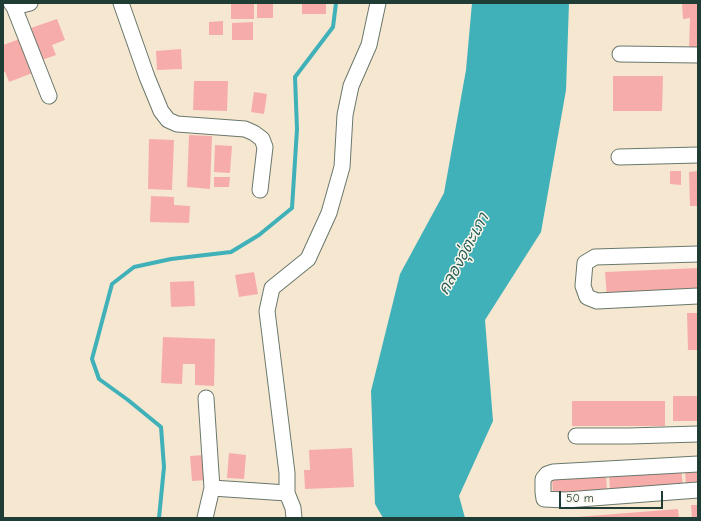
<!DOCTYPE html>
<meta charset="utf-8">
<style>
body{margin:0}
#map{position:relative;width:701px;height:521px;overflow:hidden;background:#f6e7d1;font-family:"Comic Neue",sans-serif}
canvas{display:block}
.frame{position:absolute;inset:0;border:4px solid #1f3d34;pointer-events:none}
.scale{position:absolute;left:559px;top:491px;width:104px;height:18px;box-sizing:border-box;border:2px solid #1f3d34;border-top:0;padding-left:5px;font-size:12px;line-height:14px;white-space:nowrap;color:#1f3d34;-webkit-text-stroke:3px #fbf7ec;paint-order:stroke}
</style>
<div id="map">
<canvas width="701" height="521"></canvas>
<div class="frame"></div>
<div class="scale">50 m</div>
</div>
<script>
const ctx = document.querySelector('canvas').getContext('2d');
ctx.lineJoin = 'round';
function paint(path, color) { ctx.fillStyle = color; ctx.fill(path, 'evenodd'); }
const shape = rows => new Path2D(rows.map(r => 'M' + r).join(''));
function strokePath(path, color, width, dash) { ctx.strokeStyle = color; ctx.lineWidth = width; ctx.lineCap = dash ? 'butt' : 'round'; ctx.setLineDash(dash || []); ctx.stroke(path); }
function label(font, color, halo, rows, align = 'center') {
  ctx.font = font + ' "Comic Neue","Playpen Sans Thai",sans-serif'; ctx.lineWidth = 3; ctx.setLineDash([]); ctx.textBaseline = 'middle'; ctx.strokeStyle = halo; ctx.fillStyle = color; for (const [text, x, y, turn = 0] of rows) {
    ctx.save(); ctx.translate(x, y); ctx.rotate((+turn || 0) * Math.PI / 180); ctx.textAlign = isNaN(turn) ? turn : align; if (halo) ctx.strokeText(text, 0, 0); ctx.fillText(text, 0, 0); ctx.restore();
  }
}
const water = shape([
 [472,3,569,3,566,90,541,232,485,320,493,421,459,496,465,518,383,518,375,504,371,391,400,274,444,193,466,70]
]);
const stream = shape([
 [159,518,164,467,161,427,128,400,99,379,92,359,112,284,134,267,171,259,231,252,259,235,292,208,297,129,295,77,333,27,336,3]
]);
const building = shape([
 [231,3,254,3,254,19,231,19],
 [302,3,326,3,326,14,302,14],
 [682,3,698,3,698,50,689,50,690,18,683,19],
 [257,4,273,4,273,18,257,18],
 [57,19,65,40,52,45,56,55,39,61,28,29],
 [223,21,223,35,209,35,209,22],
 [253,22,253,40,232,40,232,23],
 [22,38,35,72,9,82,5,72,3,72,3,45],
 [181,49,182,69,157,70,156,51],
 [613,76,663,76,662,111,613,111],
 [194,81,228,81,227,111,193,110],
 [254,92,267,94,264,114,251,112],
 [189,135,212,136,210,189,187,187],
 [149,139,174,140,172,190,148,189],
 [215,145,232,146,230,173,214,172],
 [670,171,681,171,681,185,670,184],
 [698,171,698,206,690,206,689,172],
 [214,177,230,177,229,187,214,187],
 [151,196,174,197,174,205,190,206,189,223,150,222],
 [698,268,698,295,607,299,605,272],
 [254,272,258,294,239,297,235,275],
 [194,281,195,306,171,307,170,282],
 [687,313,698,313,698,350,688,350],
 [163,337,215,339,214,386,195,385,195,364,183,364,182,384,161,383],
 [673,396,698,396,698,421,673,421],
 [572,401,665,401,665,426,572,426],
 [352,448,354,487,305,489,304,470,310,470,309,450],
 [229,453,246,455,244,479,227,478],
 [205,455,207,480,192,481,190,456],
 [681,467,683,487,610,493,609,473],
 [698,467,698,486,686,487,685,468],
 [606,473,607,493,553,496,552,476],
 [691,505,698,505,698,518,692,518],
 [678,509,679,518,577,518,577,517]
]);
const minor = shape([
 [11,3,14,7,49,96],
 [121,3,147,77,161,111,168,120,177,124,245,129,254,133,262,139,265,147,260,190],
 [14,7,30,3],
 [620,54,698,55],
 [619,157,698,155],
 [698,254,595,257,585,263,583,286,587,297,597,301,698,296],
 [576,436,629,436,698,434],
 [698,464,553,472,547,474,543,479,543,492,544,499,566,500,698,490],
 [212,488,287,493],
 [205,518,212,488,206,398],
 [294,518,293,508,287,493,287,473,267,311,272,288,308,259,329,213,342,167,345,115,351,86,369,45,378,3]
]);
const waterNames = [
 ["คลองอุ่ตะเภา",464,254,-62]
];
paint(water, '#40b1b8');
strokePath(stream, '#40b1b8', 4);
paint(building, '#f6adaa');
strokePath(minor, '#6a786b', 17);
strokePath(minor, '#fff', 15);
label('italic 16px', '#29605c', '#fbf7ec', waterNames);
</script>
